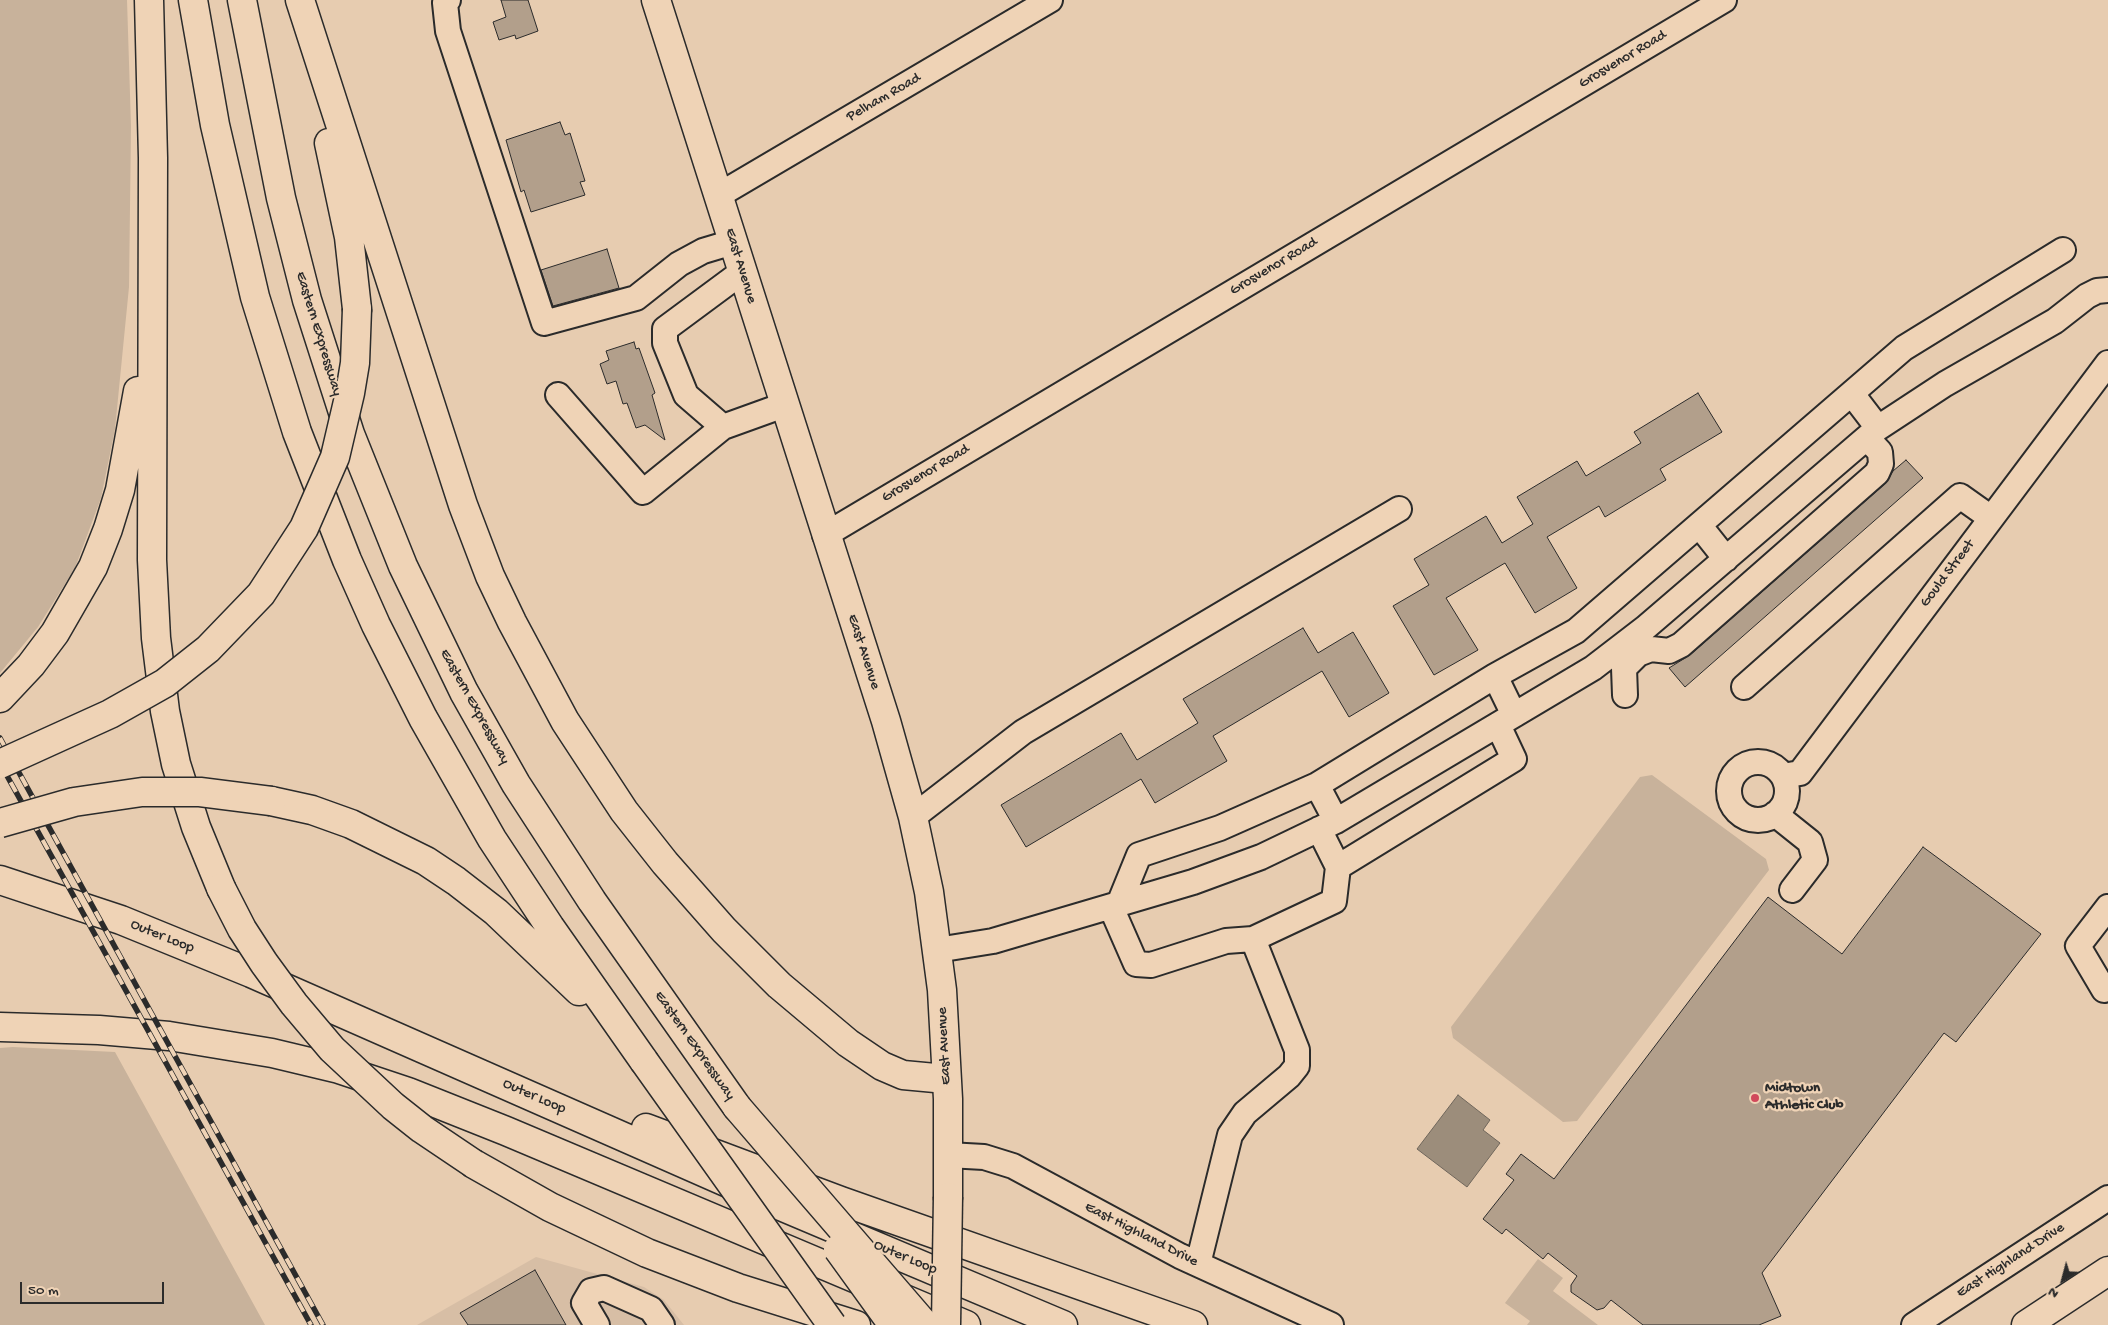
<!DOCTYPE html>
<style>
body{margin:0}
#map{position:relative;width:2108px;height:1325px;overflow:hidden;background:#e7ccb0;font-family:"Gochi Hand",sans-serif}
canvas{display:block}
.north{position:absolute;left:2038px;top:1255px;width:50px;height:50px;-webkit-text-stroke:4px #efd3b6;paint-order:stroke;rotate:217deg;font-size:14px;font-weight:700;line-height:20px;text-align:center;color:#2b2b2b}
.north::after{content:'';display:block;margin:auto;width:18px;height:22px;background:#2b2b2b;clip-path:polygon(50% 0,100% 100%,50% 72%,0 100%)}
.scale{position:absolute;left:20px;top:1282px;width:144px;height:22px;box-sizing:border-box;border:2px solid #2b2b2b;border-top:0;padding-left:6px;font-size:15px;line-height:18px;white-space:nowrap;color:#2b2b2b;-webkit-text-stroke:4px #efd3b6;paint-order:stroke}
</style>
<div id="map">
<canvas width="2108" height="1325"></canvas>
<div class="north">N</div>
<div class="scale">50 m</div>
</div>
<script>
const ctx = document.querySelector('canvas').getContext('2d');
ctx.lineJoin = 'round';
function paint(path, color) { ctx.fillStyle = color; ctx.fill(path, 'evenodd'); }
const shape = rows => new Path2D(rows.map(r => 'M' + r).join(''));
function strokePath(path, color, width, dash) { ctx.strokeStyle = color; ctx.lineWidth = width; ctx.lineCap = dash ? 'butt' : 'round'; ctx.setLineDash(dash || []); ctx.stroke(path); }
function label(font, color, halo, rows, align = 'center') {
  ctx.font = font + ' "Gochi Hand",sans-serif'; ctx.lineWidth = 4.5; ctx.setLineDash([]); ctx.textBaseline = 'middle'; ctx.strokeStyle = halo; ctx.fillStyle = color; for (const [text, x, y, turn = 0] of rows) {
    ctx.save(); ctx.translate(x, y); ctx.rotate((+turn || 0) * Math.PI / 180); ctx.textAlign = isNaN(turn) ? turn : align; if (halo) ctx.strokeText(text, 0, 0); ctx.fillText(text, 0, 0); ctx.restore();
  }
}
const built = shape([
 [536,1257,644,1287,664,1300,684,1325,417,1325]
]);
const green = shape([
 [0,0,127,0,131,126,129,287,115,429,101,498,75,568,38,627,0,673],
 [1652,775,1766,859,1769,870,1577,1121,1563,1122,1453,1038,1451,1027,1640,777],
 [13,1047,115,1052,265,1325,0,1325,0,1048],
 [1538,1259,1563,1278,1553,1291,1598,1325,1527,1325,1530,1321,1505,1303]
]);
const water = shape([
 [1458,1095,1490,1120,1483,1130,1500,1143,1467,1187,1417,1149,1458,1095]
]);
const building = shape([
 [501,0,528,0,538,31,516,39,515,35,499,40,493,22,506,17,501,0],
 [560,122,565,135,570,133,585,181,580,182,585,195,531,212,524,190,521,192,506,140,560,122],
 [607,249,619,288,553,306,541,270,607,249],
 [634,342,636,349,639,348,655,393,652,395,665,440,645,425,636,428,627,403,623,404,616,381,607,384,600,364,609,360,606,351,634,342],
 [1698,393,1722,432,1660,469,1666,480,1605,517,1599,506,1547,537,1577,588,1535,613,1505,563,1446,598,1478,650,1434,675,1393,606,1429,585,1414,559,1486,516,1502,543,1533,524,1517,497,1577,461,1586,476,1641,443,1634,432,1698,393],
 [1906,460,1923,478,1685,687,1669,668,1690,655,1886,483,1893,471,1906,460],
 [1303,628,1318,653,1353,632,1389,693,1349,717,1322,671,1213,736,1227,761,1155,803,1141,779,1026,847,1001,805,1121,733,1137,760,1198,723,1183,699,1303,628],
 [1923,847,2041,934,1956,1042,1944,1033,1762,1273,1781,1316,1759,1325,1643,1325,1611,1300,1604,1308,1597,1310,1571,1292,1571,1285,1577,1276,1548,1253,1543,1259,1506,1229,1502,1234,1483,1219,1514,1180,1506,1174,1521,1154,1554,1179,1768,897,1842,954,1923,847],
 [535,1270,566,1325,468,1325,460,1313,535,1270]
]);
const minor = shape([
 [448,0,445,3,448,31,544,323,636,298,679,264,703,251,733,242],
 [719,195,1050,0],
 [1852,394,1878,428],
 [558,395,643,492,723,427,784,405],
 [723,427,686,395,665,343,665,329,742,272],
 [1699,525,1726,559],
 [825,535,1724,0],
 [1627,643,1638,654,1651,649,1669,651,1681,645,1877,473,1881,464,1880,452,1867,438],
 [1495,676,1576,631,1904,348,2063,250],
 [1744,687,1960,496,1991,518],
 [1625,695,1624,668,1638,654],
 '1729 791a29 29 0 1 1 58 0a29 29 0 1 1-58 0Z',
 [1783,776,1800,773,2108,363],
 [1317,785,1336,821],
 [1775,814,1810,842,1815,860,1792,890],
 [913,817,1023,732,1399,509],
 [1319,829,1338,867],
 [1119,904,1139,855,1220,828,1317,785,1495,676,1514,715],
 [1111,907,1136,964,1151,965,1226,941,1253,939],
 [937,950,993,941,1193,882,1261,857,1336,821,1593,668,1645,628,1878,428,1945,384,2055,321,2087,296,2097,291,2108,290],
 [2104,990,2078,946,2108,907],
 [948,1155,984,1157,1013,1166,1180,1256,1331,1325],
 [1198,1264,1230,1135,1245,1113,1289,1076,1297,1066,1297,1050,1253,939,1334,901,1338,867,1514,759,1498,725],
 [597,1325,584,1303,591,1291,604,1288,651,1309,662,1325],
 [1914,1325,2108,1198]
]);
const major = shape([
 [656,0,886,721,913,817,929,892,942,990,948,1099,948,1197]
]);
const highway = shape([
 [149,0,153,158,152,560,156,638,165,711,176,764,196,827,221,888],
 [193,0,215,125,255,297,297,432,347,560,376,625,423,718,492,839,550,927,644,1061],
 [242,0,281,198,307,300,350,434,403,566,464,692,516,784,592,901,737,1107],
 [300,0,463,505,490,576,512,622,565,721,624,811,665,863,724,930,779,985,848,1043,882,1066,903,1075,946,1079],
 [329,143,349,237,357,309],
 [0,698,31,665,55,633,93,567,108,529,120,490,138,391],
 [271,801,312,810,351,824,426,861,456,881,496,912,579,991],
 [0,880,121,920,251,973,776,1204,1063,1325],
 [0,1027,99,1030,169,1036,272,1053,339,1069,408,1092,506,1131,966,1325],
 [646,1128,841,1201,1193,1325],
 [474,1164,550,1207,647,1253,738,1288,856,1325],
 [2026,1325,2108,1271]
]);
const rail = shape([
 [0,738,323,1325],
 [0,763,311,1325]
]);
const majorBridge = shape([
 [946,1325,948,1197]
]);
const highwayBridge = shape([
 [0,764,110,714,165,683,208,649,261,594,304,528,335,457,350,393,355,363,357,309],
 [0,823,74,802,142,792,200,792,271,801],
 [221,888,242,929,264,963,294,1004,332,1049,393,1106,422,1129,474,1164],
 [644,1061,832,1325],
 [737,1107,925,1325],
 [838,1249,893,1325]
]);
const markers = [
 [1755,1098,5,"#d1495b"]
];
const streetNames = [
 ["Grosvenor Road",1623,60,-31],
 ["Pelham Road",884,98,-30],
 ["East Avenue",740,266,73],
 ["Grosvenor Road",1274,267,-31],
 ["Eastern Expressway",318,334,73],
 ["Grosvenor Road",926,474,-31],
 ["Gould Street",1948,574,-53],
 ["East Avenue",863,652,72],
 ["Eastern Expressway",474,707,61],
 ["Outer Loop",162,937,22],
 ["Eastern Expressway",694,1046,55],
 ["East Avenue",945,1046,-93],
 ["Outer Loop",534,1097,24],
 ["East Highland Drive",1141,1235,27],
 ["Outer Loop",905,1258,23],
 ["East Highland Drive",2011,1261,-33]
];
const poiNames = [
 ["Midtown",1765,1089],
 ["Athletic Club",1765,1106]
];
paint(built, '#d7bea5');
paint(green, '#c8b29b');
paint(water, '#9c8d7b');
strokePath(water, '#6f665b', 1);
paint(building, '#b29f8b');
strokePath(building, '#2b2b2b', 1);
strokePath(minor, '#2b2b2b', 28);
strokePath(major, '#2b2b2b', 31);
strokePath(highway, '#2b2b2b', 31);
strokePath(minor, '#efd3b6', 24);
strokePath(major, '#efd3b6', 28);
strokePath(highway, '#efd3b6', 28);
strokePath(rail, '#2b2b2b', 5.5);
strokePath(rail, '#efd3b6', 4, [11]);
strokePath(majorBridge, '#2b2b2b', 31, []);
strokePath(highwayBridge, '#2b2b2b', 31, []);
strokePath(majorBridge, '#efd3b6', 28);
strokePath(highwayBridge, '#efd3b6', 28);
for (const [x, y, r, color] of markers) { const dot = new Path2D(); dot.arc(x, y, r, 0, 2 * Math.PI); ctx.fillStyle = color; ctx.fill(dot); strokePath(dot, '#efd3b6', 2); }
label('15px', '#2b2b2b', '#efd3b6', streetNames);
label('bold 15px', '#2b2b2b', '#efd3b6', poiNames, 'left');
</script>
